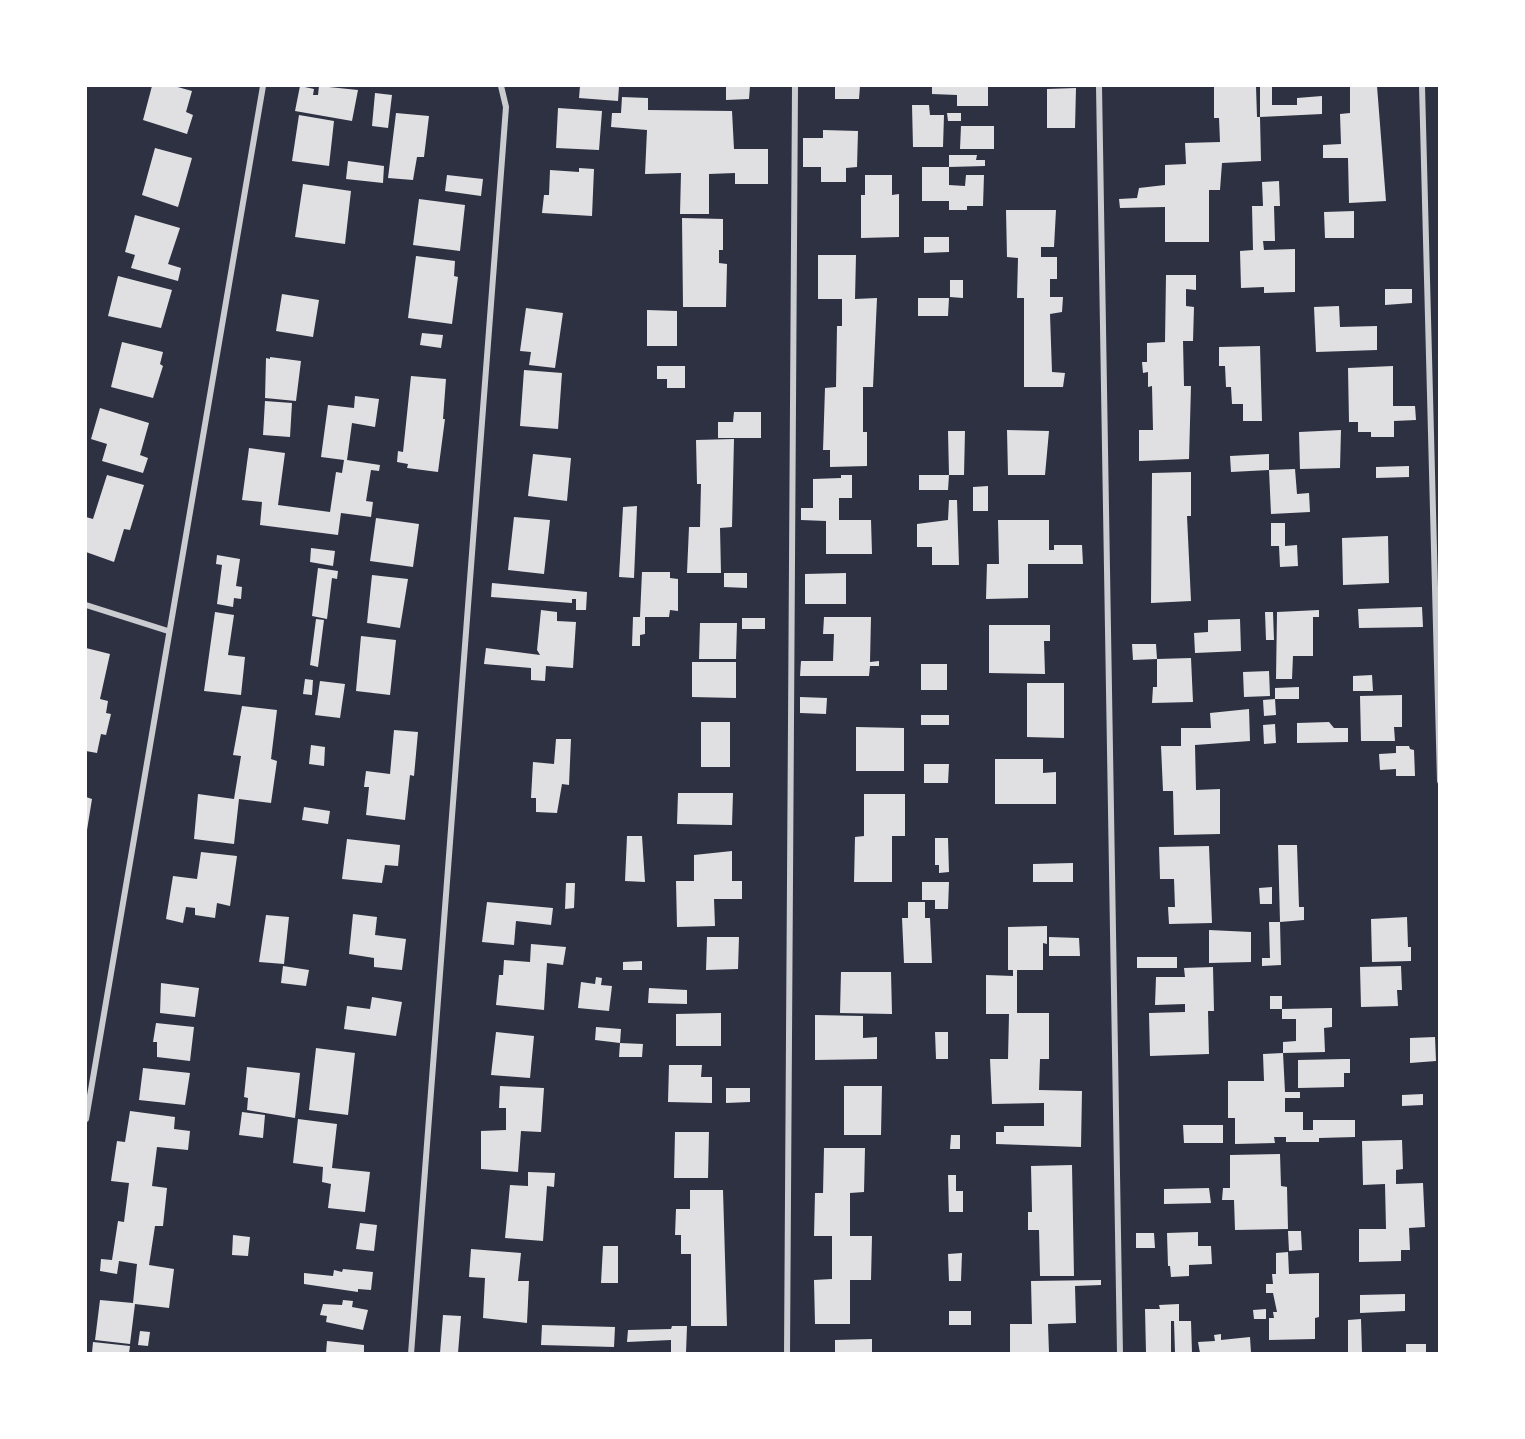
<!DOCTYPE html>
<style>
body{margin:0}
#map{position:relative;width:1525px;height:1439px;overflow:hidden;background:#2d3142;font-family:Ubuntu,sans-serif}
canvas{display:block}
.frame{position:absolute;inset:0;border:87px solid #fff;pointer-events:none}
</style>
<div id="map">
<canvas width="1525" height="1439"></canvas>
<div class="frame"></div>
</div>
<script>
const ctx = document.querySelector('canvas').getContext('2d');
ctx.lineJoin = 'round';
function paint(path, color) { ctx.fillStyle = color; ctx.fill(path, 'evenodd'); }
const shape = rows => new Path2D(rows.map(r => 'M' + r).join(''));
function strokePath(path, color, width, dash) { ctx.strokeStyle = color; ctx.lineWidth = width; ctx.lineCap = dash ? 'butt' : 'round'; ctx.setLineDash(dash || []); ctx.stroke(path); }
const building = shape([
 [152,86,174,86,192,91,186,112,193,115,187,134,143,120],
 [300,86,314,89,313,95,318,95,319,86,358,90,352,121,295,111],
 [580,86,619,86,618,101,579,98],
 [726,86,750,86,749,99,726,100],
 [835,86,860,86,859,99,835,99],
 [932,86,988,86,988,106,957,106,957,95,932,94],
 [1214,86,1256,86,1257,117,1260,117,1260,86,1272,86,1272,105,1297,105,1297,98,1322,96,1322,114,1260,117,1261,161,1222,163,1220,190,1209,190,1209,242,1165,242,1165,207,1120,208,1119,199,1137,198,1139,188,1165,185,1165,165,1186,164,1185,143,1220,142,1219,118,1214,118],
 [1350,86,1377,86,1386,201,1349,203,1348,158,1323,158,1323,145,1341,144,1340,114,1350,113],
 [1076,88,1075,128,1047,128,1047,89],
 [375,93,392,95,388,128,372,126],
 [622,97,648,98,648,110,732,111,734,149,768,149,768,184,735,184,735,173,709,174,709,214,680,214,681,173,645,174,647,130,611,127,612,113,621,113],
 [912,105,929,105,930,115,944,115,943,147,913,147],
 [558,108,602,111,599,150,556,148],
 [396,113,429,116,424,157,417,157,413,180,388,178],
 [947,113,961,113,961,121,948,121],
 [299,115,334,121,329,166,292,161],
 [961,126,994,126,994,149,960,149],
 [823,130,858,131,857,167,846,168,846,182,821,182,821,167,803,167,803,138,823,138],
 [155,148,192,158,178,207,142,195],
 [949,155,977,155,976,160,985,160,985,166,949,167],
 [348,161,384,166,383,183,346,179],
 [922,167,949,167,949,185,965,186,966,175,984,175,983,206,967,206,967,210,949,210,949,201,922,201],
 [579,168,594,169,592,216,542,213,544,195,549,195,550,170,579,172],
 [447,175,483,179,481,196,445,191],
 [865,175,892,175,892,195,899,194,899,237,861,238,861,195,865,195],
 [1279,181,1280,206,1274,206,1275,241,1263,241,1264,250,1295,249,1295,292,1264,293,1264,287,1241,288,1240,251,1253,250,1252,206,1263,206,1262,182],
 [303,184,351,191,345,244,295,237],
 [419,199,465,205,460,251,413,245],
 [1006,210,1056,210,1054,247,1041,247,1041,257,1057,257,1057,279,1050,279,1050,297,1063,297,1062,312,1050,314,1052,372,1065,373,1063,387,1024,387,1024,298,1017,298,1018,258,1007,257],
 [1354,211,1354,238,1325,238,1324,212],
 [135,215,180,228,168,264,181,268,178,281,131,268,135,255,125,252],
 [682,218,723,219,723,250,719,250,719,263,727,264,726,307,683,307],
 [924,237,949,237,949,252,924,253],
 [818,255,856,255,855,299,877,298,873,387,863,387,863,432,867,432,867,466,830,467,830,450,823,450,825,388,836,387,837,326,842,326,842,299,818,299],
 [416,256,455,261,454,276,458,277,452,324,408,318],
 [1166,275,1196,275,1196,290,1186,289,1186,306,1194,307,1193,341,1183,341,1184,386,1191,386,1189,459,1139,461,1139,430,1153,430,1152,386,1148,387,1148,372,1143,373,1142,362,1147,362,1147,343,1165,342],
 [118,276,172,290,161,328,108,316],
 [950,280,963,280,963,298,950,297],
 [1385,289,1412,289,1412,303,1385,305],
 [282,294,319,300,313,337,276,331],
 [918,298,949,298,948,316,918,316],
 [1339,306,1340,327,1377,326,1377,350,1316,352,1314,307],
 [526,308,563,313,555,368,529,365,531,352,520,351],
 [647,310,677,311,677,346,647,346],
 [422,333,443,335,441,348,420,345],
 [122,342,163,352,160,364,163,366,153,398,111,387],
 [1260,346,1262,421,1243,421,1243,404,1232,404,1231,387,1226,387,1225,366,1219,366,1219,347],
 [270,357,301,361,296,401,265,398,266,358,270,359],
 [657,366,685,366,685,388,667,388,667,379,657,379],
 [1393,366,1393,406,1415,406,1416,420,1394,421,1394,437,1371,437,1371,432,1358,432,1358,422,1349,422,1348,368],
 [524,370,562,373,558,429,520,426],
 [411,376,446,379,443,419,445,419,438,472,407,468,408,464,397,462,398,451,403,452],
 [355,396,379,399,375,427,352,423,347,460,380,465,379,471,371,470,366,501,373,502,371,517,341,513,338,535,260,525,262,502,242,500,249,448,285,453,278,505,330,512,336,472,342,473,344,460,321,457,328,405,354,408],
 [265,401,292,403,290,437,263,435],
 [100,408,149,423,140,455,148,458,143,473,102,461,107,444,91,439],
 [734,412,761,412,761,438,718,438,718,422,733,422],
 [1007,430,1049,431,1045,475,1008,475],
 [1341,430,1340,468,1300,469,1299,432],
 [948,431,965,431,964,475,949,475],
 [734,439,732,527,720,528,721,573,687,573,689,527,700,527,701,484,697,484,696,440],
 [533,454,571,458,567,501,528,496],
 [1269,454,1269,470,1231,472,1230,456],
 [1409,466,1409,477,1376,478,1376,467],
 [1295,469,1297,494,1309,493,1310,512,1271,514,1269,470],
 [1191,472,1191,516,1187,516,1191,601,1151,603,1152,473],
 [107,475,144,485,130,530,124,529,114,562,86,552,86,517,93,519],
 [841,475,852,475,852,498,839,498,839,520,871,520,872,554,826,554,826,521,801,520,801,508,813,508,813,479,841,478],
 [919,475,949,475,948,490,919,490],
 [988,486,988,511,973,511,973,487],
 [949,500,957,500,959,565,932,565,932,547,917,547,917,524,948,520],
 [637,506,634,578,619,577,623,507],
 [514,517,550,520,544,574,508,570],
 [376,518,419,524,413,567,370,561],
 [998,520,1049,520,1049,550,1054,550,1054,545,1082,545,1083,564,1028,564,1028,598,986,599,987,564,999,564],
 [1271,523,1285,523,1285,546,1297,545,1298,566,1280,567,1279,546,1271,546],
 [1388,536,1389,583,1343,585,1342,538],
 [311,548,335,551,333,566,310,562],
 [217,555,240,559,236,586,242,587,241,599,234,598,233,607,217,604,222,565,216,564],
 [318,568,338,571,337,579,332,578,327,619,312,616],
 [642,572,670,572,670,578,678,579,678,611,670,610,669,617,645,617,645,634,640,635,640,646,632,646,633,617,640,617],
 [724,573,747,573,747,588,724,587],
 [846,573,846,604,805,604,805,574],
 [372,575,408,579,400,628,367,623],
 [492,583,587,592,586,610,576,610,576,599,572,599,572,603,491,597],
 [1422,607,1423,627,1359,628,1358,609],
 [541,610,557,612,557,621,576,622,573,668,546,666,545,681,531,680,531,668,484,664,486,648,540,655,537,650],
 [1319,610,1319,617,1313,617,1313,656,1293,656,1292,679,1276,679,1277,612],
 [215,612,234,615,228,655,245,657,241,695,204,691],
 [1265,612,1273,612,1274,640,1266,640],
 [824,617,871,617,870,662,879,661,879,666,870,666,869,676,800,676,801,661,833,661,834,634,823,634],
 [742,618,765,618,765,629,742,629],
 [316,619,324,620,318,667,310,665],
 [1240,619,1241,651,1195,653,1194,633,1208,632,1208,620],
 [700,623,737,623,736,659,699,659],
 [989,625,1050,625,1050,641,1044,641,1045,674,989,673],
 [361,636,396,640,390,695,356,691],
 [1132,644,1156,644,1157,659,1133,660],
 [86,648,110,654,100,699,108,701,106,713,111,714,106,735,101,734,97,753,86,751],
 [1191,658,1193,702,1152,703,1153,687,1157,687,1157,659],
 [692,662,736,662,736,698,692,697],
 [921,664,947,664,947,690,921,690],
 [1269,671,1270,696,1244,697,1243,672],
 [1372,675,1373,691,1353,691,1353,676],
 [305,679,313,680,312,695,303,694],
 [320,681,345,684,340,718,315,715],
 [1027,683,1064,683,1064,738,1027,737],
 [1299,687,1299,699,1275,699,1276,715,1264,716,1263,700,1275,699,1275,688],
 [1402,695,1402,727,1394,727,1395,741,1361,741,1360,696],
 [800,697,827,698,826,714,800,713],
 [242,706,277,710,271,759,277,761,271,803,239,799,234,844,194,839,198,794,234,799,241,756,233,755],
 [1249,709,1250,741,1195,745,1196,790,1220,789,1220,834,1174,835,1173,791,1163,791,1161,746,1181,746,1181,728,1211,728,1210,713],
 [921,715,949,715,949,725,921,725],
 [701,722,730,722,730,767,701,767],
 [1329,722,1334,728,1348,728,1348,742,1297,743,1297,723],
 [1275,724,1276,743,1264,744,1263,725],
 [856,727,904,728,904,771,856,771],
 [394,730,418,732,414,776,410,775,405,820,366,815,369,787,364,787,366,771,390,774],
 [556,739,571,739,569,785,562,784,557,813,536,812,536,798,531,798,533,762,554,764],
 [311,745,325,747,324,766,309,764],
 [1396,746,1409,746,1410,749,1414,750,1415,776,1396,776,1396,769,1380,770,1379,754,1396,753],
 [995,759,1043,759,1043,773,1056,772,1056,804,995,804],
 [924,764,949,764,948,783,924,783],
 [678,793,733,793,732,825,677,824],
 [864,794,905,794,905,836,892,836,892,882,854,882,855,837,864,836],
 [86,797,92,799,87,830,86,829],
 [304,807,330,811,328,824,302,820],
 [627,836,642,836,645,882,625,881],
 [935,838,948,838,949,872,939,873,939,865,935,865],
 [347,839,400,845,398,866,385,865,382,883,342,879],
 [1278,845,1297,845,1299,907,1304,907,1304,920,1280,922,1281,965,1262,966,1262,958,1270,958,1269,922,1280,922],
 [1209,846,1212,923,1169,924,1168,907,1175,907,1174,879,1160,879,1159,847],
 [732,851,732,881,742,881,742,899,714,899,715,926,677,927,676,881,694,881,694,855],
 [201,852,237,856,230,906,217,903,215,918,195,915,195,908,186,907,183,923,166,919,173,876,197,879],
 [1073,863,1073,882,1033,882,1033,864],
 [922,882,949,882,948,909,935,909,935,900,922,900],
 [566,883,575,883,574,908,565,909],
 [1272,887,1272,904,1260,904,1259,888],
 [487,902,553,908,551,925,516,921,514,945,482,942],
 [908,902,925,902,925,918,930,918,932,963,904,963,902,918,908,918],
 [353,914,377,917,375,935,406,939,402,970,374,967,374,958,349,954],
 [266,915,289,917,284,964,259,962],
 [1407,917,1408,947,1411,947,1411,961,1372,962,1371,919],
 [1047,926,1047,944,1043,943,1043,970,1017,970,1017,1013,1049,1013,1049,1059,1040,1059,1039,1090,1082,1091,1081,1147,996,1144,996,1132,1004,1132,1004,1126,1044,1126,1044,1103,992,1104,990,1059,1008,1059,1009,1014,986,1014,986,975,1013,976,1013,970,1008,970,1008,927],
 [1209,930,1251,932,1251,962,1209,963],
 [707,937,739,937,738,969,706,970],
 [1049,937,1079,938,1080,956,1049,956],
 [531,944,566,947,563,965,547,963,544,1010,496,1005,499,975,503,975,504,960,530,962],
 [1137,957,1177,957,1177,968,1137,968],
 [642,961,642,970,623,970,623,962],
 [283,966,309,970,306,986,281,983],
 [1401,966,1402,990,1397,990,1398,1006,1361,1007,1360,967],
 [1213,967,1214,1011,1208,1011,1209,1054,1150,1056,1149,1013,1185,1012,1185,1004,1155,1005,1156,977,1185,977,1184,968],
 [841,972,891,972,892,1014,840,1013],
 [596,977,602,978,601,985,612,986,609,1011,578,1008,581,982,595,984],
 [161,983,199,988,195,1017,160,1013],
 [649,988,687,990,687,1004,648,1003],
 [1270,996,1282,996,1282,1009,1332,1008,1332,1027,1324,1028,1325,1052,1283,1053,1283,1042,1296,1041,1296,1019,1282,1019,1282,1009,1270,1009],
 [372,997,402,1002,396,1036,344,1029,347,1006,370,1009],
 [721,1013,721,1046,676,1046,676,1014],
 [815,1015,863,1016,863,1038,877,1037,877,1059,815,1060],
 [156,1023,194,1027,190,1061,157,1057,157,1042,153,1042],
 [596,1027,621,1029,620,1043,643,1044,642,1057,619,1057,620,1043,595,1040],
 [496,1032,534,1036,530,1078,491,1075],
 [935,1032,948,1032,948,1059,936,1059],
 [1435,1037,1436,1061,1410,1063,1410,1038],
 [316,1048,355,1053,348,1115,309,1110],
 [1283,1053,1285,1092,1300,1092,1300,1098,1285,1098,1285,1112,1303,1112,1303,1130,1313,1130,1313,1120,1355,1120,1355,1137,1319,1138,1319,1142,1286,1142,1286,1137,1274,1137,1275,1143,1235,1144,1235,1118,1228,1118,1228,1081,1264,1081,1263,1054],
 [1344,1059,1350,1059,1350,1073,1344,1073,1344,1087,1298,1088,1298,1060],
 [669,1065,702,1065,701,1077,712,1077,712,1103,668,1102],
 [247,1067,300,1073,295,1118,247,1110,248,1098,244,1097],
 [143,1068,190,1073,185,1105,139,1100],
 [500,1086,544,1088,541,1132,521,1131,518,1172,481,1169,481,1131,506,1130,506,1108,499,1108],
 [844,1086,882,1086,881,1135,844,1135],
 [726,1088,750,1088,750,1102,726,1103],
 [1423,1094,1423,1105,1402,1106,1402,1095],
 [130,1111,175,1117,174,1129,190,1131,188,1150,157,1147,152,1186,167,1188,163,1226,155,1226,149,1265,174,1269,169,1308,135,1304,130,1344,95,1340,100,1300,133,1303,137,1264,119,1261,117,1274,100,1271,101,1259,112,1260,118,1221,124,1222,129,1183,111,1181,117,1141,125,1142],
 [242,1112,265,1115,263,1138,239,1135],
 [298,1119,337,1124,332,1168,370,1172,365,1212,328,1208,331,1184,322,1182,323,1167,293,1163],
 [1183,1125,1223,1125,1223,1143,1184,1143],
 [675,1132,709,1132,708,1178,674,1178],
 [951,1135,960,1135,960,1149,950,1149],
 [1402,1140,1403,1169,1396,1170,1396,1184,1423,1183,1425,1227,1409,1228,1410,1250,1401,1250,1401,1261,1359,1262,1359,1229,1386,1229,1385,1184,1363,1185,1362,1141],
 [824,1148,865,1148,864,1192,850,1193,850,1236,872,1236,871,1280,850,1280,850,1324,815,1324,814,1280,832,1279,832,1236,814,1236,815,1193,823,1193],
 [1280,1154,1281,1186,1287,1187,1288,1229,1235,1230,1234,1200,1222,1200,1223,1188,1230,1188,1230,1155],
 [1072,1165,1074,1276,1040,1276,1039,1230,1028,1230,1028,1212,1032,1212,1031,1166],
 [528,1172,555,1173,554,1187,547,1186,543,1241,505,1238,510,1185,528,1186],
 [948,1175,956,1175,956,1191,963,1191,963,1212,949,1212],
 [1209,1188,1211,1203,1164,1204,1164,1189],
 [690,1190,723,1190,727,1326,691,1326,691,1254,681,1254,681,1235,675,1235,676,1209,690,1209],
 [360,1223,377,1225,374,1251,356,1249],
 [1288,1231,1301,1231,1302,1250,1289,1251],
 [1198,1232,1198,1246,1211,1246,1212,1264,1189,1265,1189,1276,1171,1277,1170,1266,1168,1266,1167,1233],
 [1136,1233,1154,1233,1155,1248,1136,1248],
 [233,1235,250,1237,248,1256,232,1255],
 [603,1246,618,1246,618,1283,601,1283],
 [471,1249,521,1253,518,1281,529,1281,527,1323,483,1318,485,1278,469,1277],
 [1288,1252,1289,1274,1319,1273,1319,1317,1315,1318,1315,1339,1269,1340,1269,1318,1274,1318,1273,1312,1277,1312,1273,1293,1266,1293,1266,1284,1273,1284,1272,1274,1276,1274,1276,1253],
 [962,1253,961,1281,949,1281,948,1254],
 [343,1269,373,1272,371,1290,358,1289,358,1292,304,1284,304,1273,333,1276,334,1270,342,1272],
 [1101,1280,1101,1285,1075,1286,1076,1323,1048,1324,1049,1353,1010,1353,1010,1324,1032,1324,1031,1281],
 [1405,1294,1405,1311,1360,1313,1360,1295],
 [343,1300,353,1301,352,1307,368,1310,363,1330,326,1322,327,1316,320,1315,323,1304,342,1305],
 [1179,1304,1179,1321,1191,1321,1192,1353,1175,1353,1174,1321,1171,1321,1171,1353,1146,1353,1145,1309,1160,1309,1159,1305],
 [1266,1309,1266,1319,1254,1319,1253,1310],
 [949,1311,971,1311,971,1325,949,1325],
 [443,1315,461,1316,458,1353,440,1353],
 [1361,1319,1362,1352,1348,1352,1348,1320],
 [542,1325,615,1327,614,1347,541,1345],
 [672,1326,687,1326,686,1353,671,1353,671,1340,627,1342,628,1330,671,1329],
 [140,1331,150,1332,148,1346,138,1345],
 [1221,1334,1221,1340,1250,1337,1251,1353,1200,1353,1198,1342,1215,1341,1214,1335],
 [872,1339,872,1353,835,1353,835,1340],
 [327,1341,364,1345,364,1353,326,1353],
 [93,1342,130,1346,129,1353,92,1353],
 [1406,1344,1426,1344,1426,1353,1406,1353]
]);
const minor = shape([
 [1099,86,1120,1354],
 [1422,86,1440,781],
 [86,605,168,631],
 [86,1119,263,86],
 [411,1354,506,107,501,86],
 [787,1354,795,86]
]);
paint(building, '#e0e0e3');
strokePath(minor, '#caccd0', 6);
</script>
